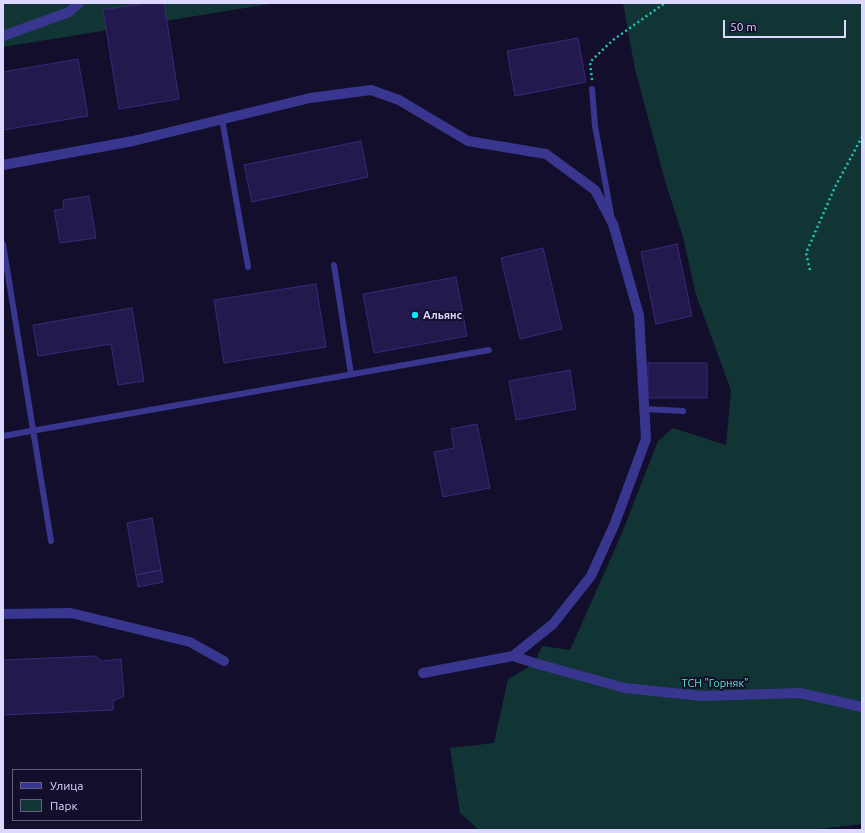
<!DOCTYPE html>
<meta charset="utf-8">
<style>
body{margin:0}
#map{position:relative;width:865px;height:833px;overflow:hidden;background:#130e2b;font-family:Ubuntu,sans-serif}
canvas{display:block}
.frame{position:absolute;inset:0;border:4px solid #dcd8ff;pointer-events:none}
.legend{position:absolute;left:12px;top:769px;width:130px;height:52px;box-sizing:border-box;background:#130e2b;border:1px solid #635f80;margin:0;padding:5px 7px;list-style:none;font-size:12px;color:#dcd8ff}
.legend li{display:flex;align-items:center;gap:8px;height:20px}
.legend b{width:20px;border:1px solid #635f80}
.scale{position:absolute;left:723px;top:20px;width:123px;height:18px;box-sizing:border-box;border:2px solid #dcd8ff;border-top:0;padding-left:5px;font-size:12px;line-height:14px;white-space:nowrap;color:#dcd8ff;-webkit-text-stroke:3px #130e2b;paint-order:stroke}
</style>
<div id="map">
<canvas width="865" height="833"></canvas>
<div class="frame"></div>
<ul class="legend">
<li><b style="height:5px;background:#38368e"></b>Улица</li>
<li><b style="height:11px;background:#113534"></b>Парк</li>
</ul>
<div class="scale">50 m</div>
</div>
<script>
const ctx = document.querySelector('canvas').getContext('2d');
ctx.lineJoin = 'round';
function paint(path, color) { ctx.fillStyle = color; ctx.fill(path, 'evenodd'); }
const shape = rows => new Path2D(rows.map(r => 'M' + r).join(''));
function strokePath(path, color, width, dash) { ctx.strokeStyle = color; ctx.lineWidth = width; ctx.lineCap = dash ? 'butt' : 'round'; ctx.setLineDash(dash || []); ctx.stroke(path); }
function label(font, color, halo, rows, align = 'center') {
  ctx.font = font + ' Ubuntu,sans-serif'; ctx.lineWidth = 4; ctx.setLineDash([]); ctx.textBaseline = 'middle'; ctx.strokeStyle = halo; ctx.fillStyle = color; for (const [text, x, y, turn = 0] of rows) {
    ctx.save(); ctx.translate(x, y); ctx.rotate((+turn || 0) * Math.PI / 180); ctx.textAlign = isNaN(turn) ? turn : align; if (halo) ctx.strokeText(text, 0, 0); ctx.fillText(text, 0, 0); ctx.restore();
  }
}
const green = shape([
 [3,3,276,3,3,47],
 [623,3,862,3,862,824,810,830,479,830,460,813,450,748,494,743,508,679,534,664,542,646,570,650,622,533,658,441,673,428,726,445,731,390,696,295,683,237,665,181,635,69]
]);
const building = shape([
 [146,3,164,3,179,99,119,109,103,10,146,3],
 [578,38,586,82,515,96,507,51,578,38],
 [78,59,88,116,3,130,3,72,78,59],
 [361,141,368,177,252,202,244,165,361,141],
 [89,196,96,238,60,243,54,210,64,209,63,200,89,196],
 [677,244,692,316,656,324,641,252,677,244],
 [543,248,562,329,520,339,501,258,543,248],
 [456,277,467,336,374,353,363,294,456,277],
 [316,284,326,347,224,363,214,300,316,284],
 [132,308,144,381,118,385,111,344,38,356,33,325,132,308],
 [648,363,707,363,707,398,648,398,648,363],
 [570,370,576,409,516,420,509,381,570,370],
 [477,424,490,488,443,497,434,452,454,448,451,429,477,424],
 [152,518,161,570,136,575,127,523,152,518],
 [161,570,163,582,138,587,136,575,161,570],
 [95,656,102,661,121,659,124,696,113,701,113,710,3,715,3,660,95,656]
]);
const path = shape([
 [592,80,590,62,613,40,665,3],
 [810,270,806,253,835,187,862,137]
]);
const lane = shape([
 [592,89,595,126,611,214],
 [222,119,248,267],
 [3,244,51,541],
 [334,265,351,374],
 [644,409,683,411],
 [3,436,489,350]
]);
const street = shape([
 [3,36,69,12,79,3],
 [3,165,133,141,310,98,371,90,399,100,468,141,546,154,595,190,613,224,639,315,646,439,615,523,591,576,553,624,513,656,423,673],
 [3,614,71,613,190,642,224,661],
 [513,656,534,663,625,688,701,696,800,693,862,707]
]);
const markers = [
 [415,315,4,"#04e8ff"]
];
const poiNames = [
 ["Альянс",423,315]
];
const parkNames = [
 ["ТСН \"Горняк\"",715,683]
];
paint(green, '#113534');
paint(building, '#23194d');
strokePath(building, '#38297b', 1);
strokePath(path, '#25c6bb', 2.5, [2, 3]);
strokePath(lane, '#38368e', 6);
strokePath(street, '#38368e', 10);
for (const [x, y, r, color] of markers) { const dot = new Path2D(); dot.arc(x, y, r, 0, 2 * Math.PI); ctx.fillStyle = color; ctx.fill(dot); strokePath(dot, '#130e2b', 1.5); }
label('bold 11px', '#dcd8ff', '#130e2b', poiNames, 'left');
label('11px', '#59eac4', '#130e2b', parkNames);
</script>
